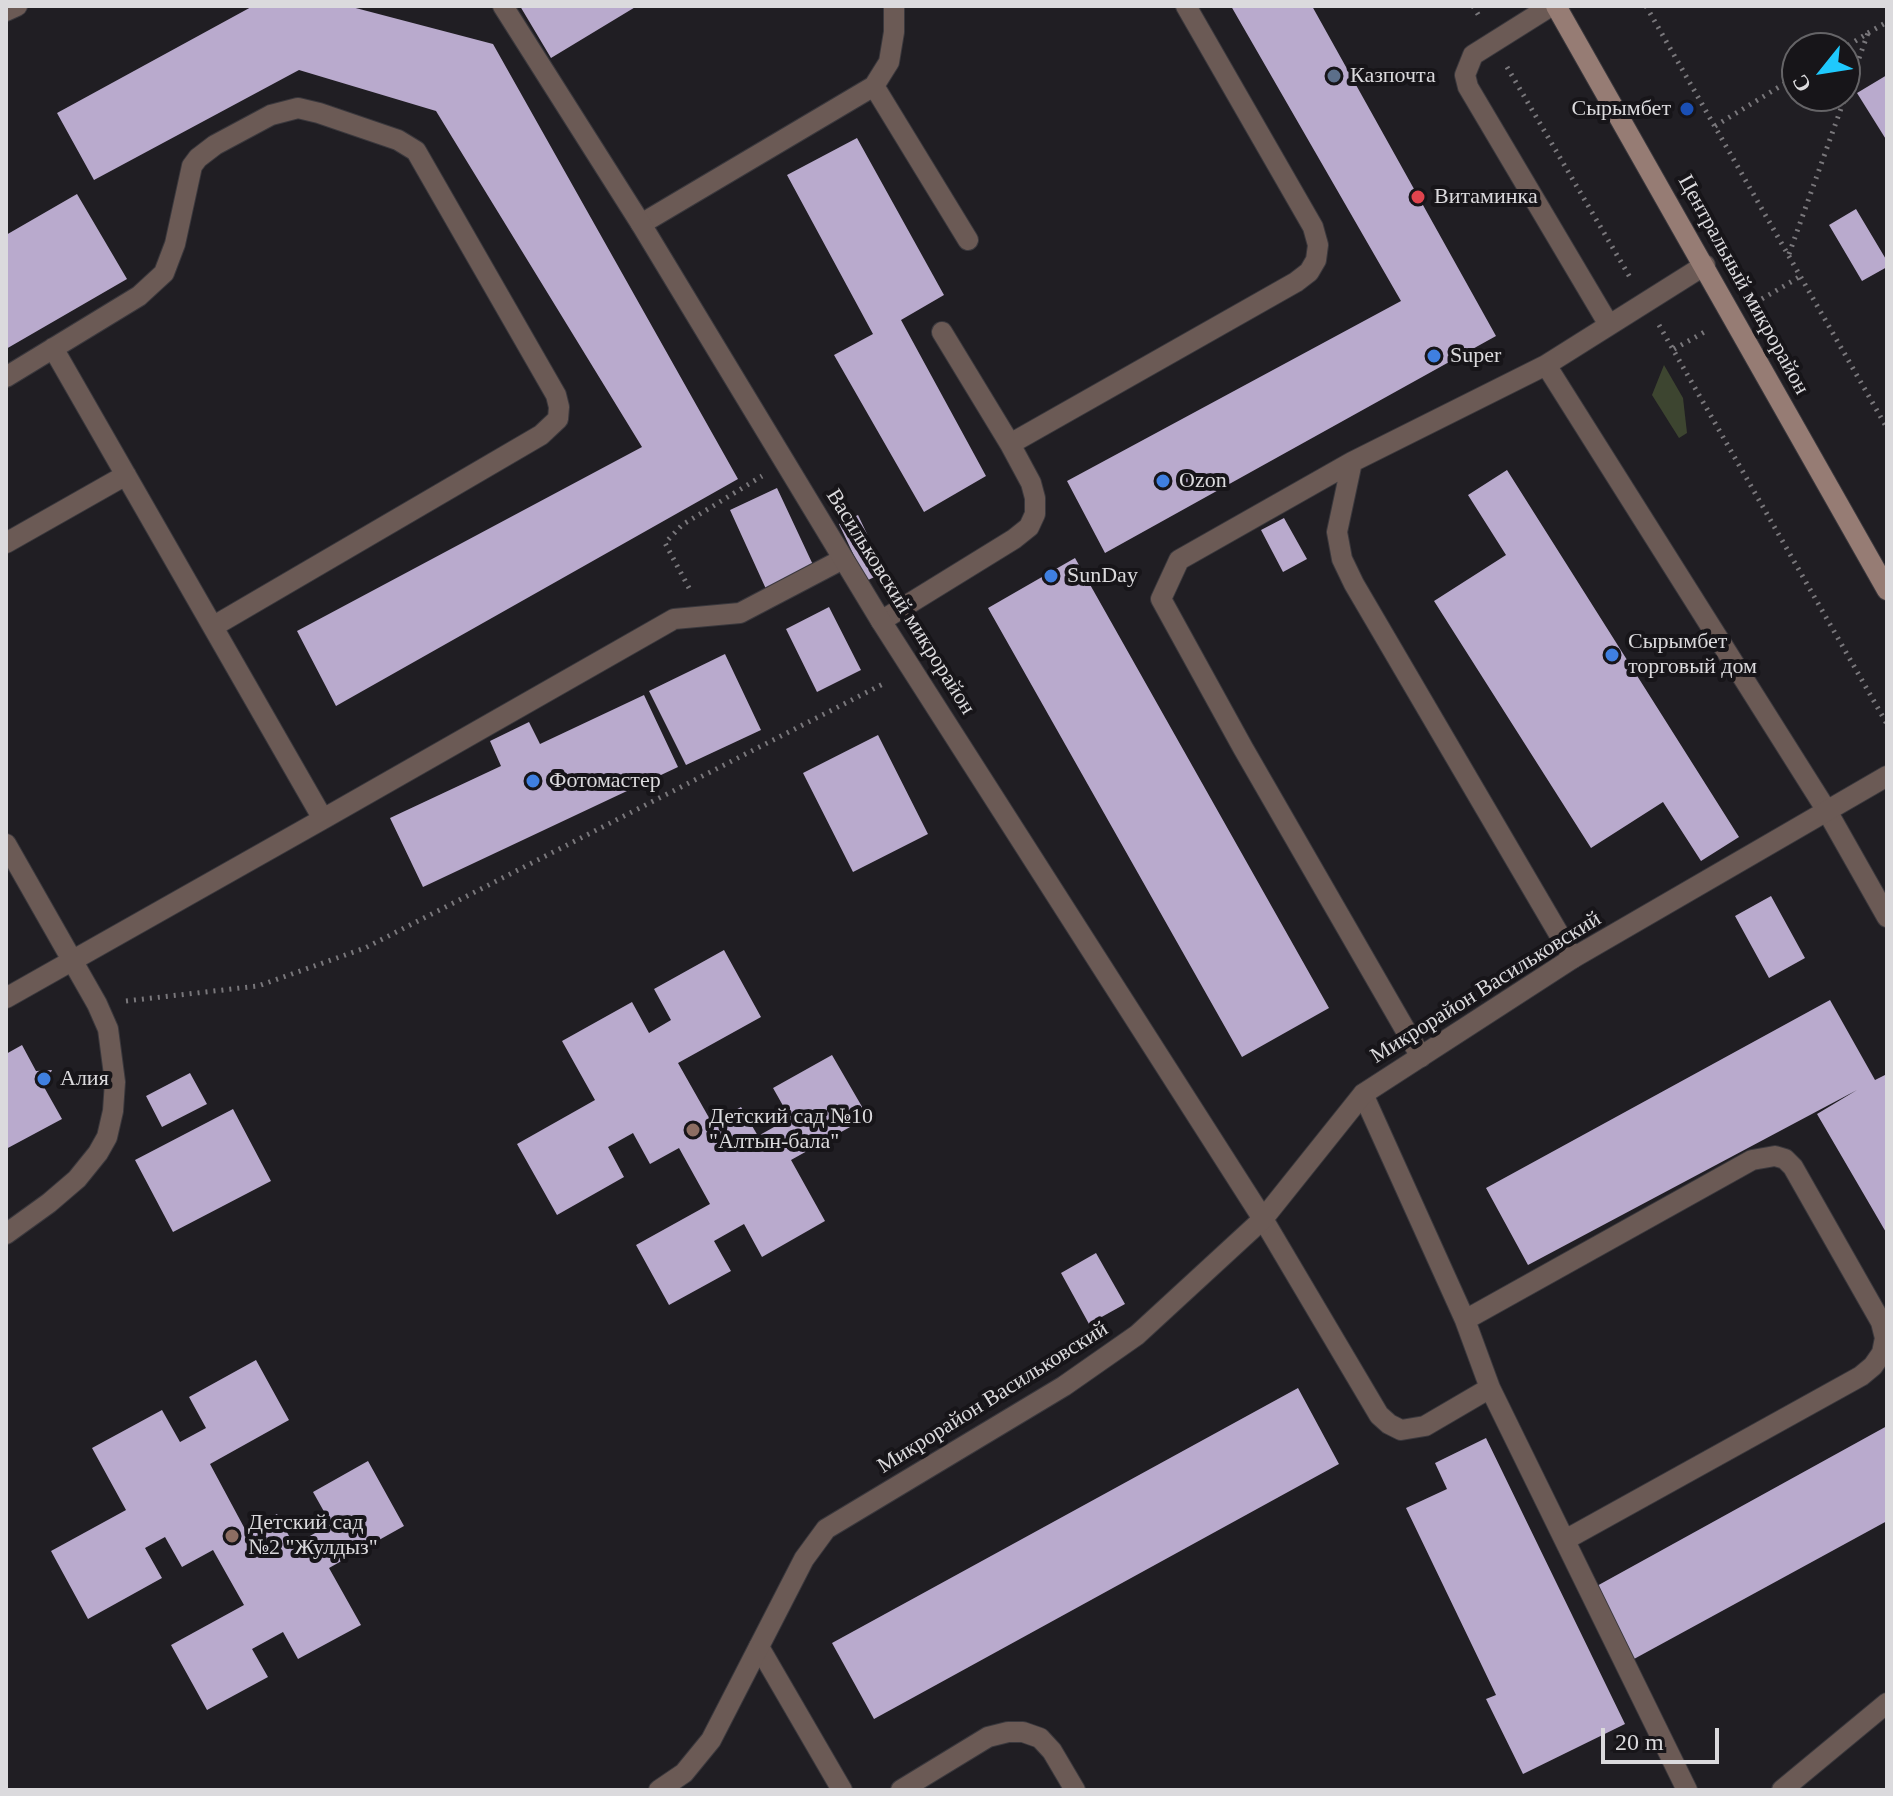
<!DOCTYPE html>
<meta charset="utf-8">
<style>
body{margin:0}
#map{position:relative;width:1893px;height:1796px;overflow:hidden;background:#201e23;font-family:Georgia,serif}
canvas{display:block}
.frame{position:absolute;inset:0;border:8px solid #dbdadd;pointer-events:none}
.north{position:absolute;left:1781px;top:32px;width:80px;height:80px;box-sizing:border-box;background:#171519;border:2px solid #656467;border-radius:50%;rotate:240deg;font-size:22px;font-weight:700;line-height:32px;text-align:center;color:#dbdadd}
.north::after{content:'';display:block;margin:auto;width:28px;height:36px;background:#1fc9fd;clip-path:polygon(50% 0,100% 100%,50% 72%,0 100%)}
.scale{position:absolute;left:1601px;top:1728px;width:118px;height:36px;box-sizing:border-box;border:4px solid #dbdadd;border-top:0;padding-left:10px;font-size:24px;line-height:28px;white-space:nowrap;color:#dbdadd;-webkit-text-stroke:6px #171519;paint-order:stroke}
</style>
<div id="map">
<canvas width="1893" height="1796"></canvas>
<div class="frame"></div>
<div class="north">С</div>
<div class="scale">20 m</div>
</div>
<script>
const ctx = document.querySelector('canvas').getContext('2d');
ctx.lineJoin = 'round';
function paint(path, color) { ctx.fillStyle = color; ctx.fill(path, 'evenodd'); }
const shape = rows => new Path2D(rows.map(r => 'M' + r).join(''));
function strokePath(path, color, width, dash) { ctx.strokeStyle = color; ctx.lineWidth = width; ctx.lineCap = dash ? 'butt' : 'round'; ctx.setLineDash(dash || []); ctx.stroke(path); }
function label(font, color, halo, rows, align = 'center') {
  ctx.font = font + ' Georgia,serif'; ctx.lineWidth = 8; ctx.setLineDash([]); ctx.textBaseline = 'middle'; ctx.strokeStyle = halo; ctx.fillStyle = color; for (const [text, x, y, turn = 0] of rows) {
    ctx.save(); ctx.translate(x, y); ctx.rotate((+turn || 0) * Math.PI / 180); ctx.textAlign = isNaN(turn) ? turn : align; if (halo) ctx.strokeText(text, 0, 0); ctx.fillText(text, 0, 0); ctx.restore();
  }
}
const green = shape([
 [1664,365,1683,398,1687,433,1679,438,1652,395]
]);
const building = shape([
 [253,6,348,6,493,44,738,479,336,706,297,631,642,447,436,111,299,70,94,180,57,113],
 [520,6,637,6,551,58],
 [1231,6,1312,6,1496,336,1105,553,1067,481,1401,301],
 [1887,75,1887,141,1857,93],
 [857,138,944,295,901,320,986,476,924,512,834,355,873,334,787,175],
 [77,194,127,279,6,349,6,235],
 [1856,209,1887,261,1887,267,1862,281,1829,225],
 [1507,470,1739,837,1701,861,1663,802,1591,848,1434,601,1506,555,1468,495],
 [777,488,814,567,766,589,730,510],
 [858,515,885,572,866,581,839,524],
 [1284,518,1307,559,1283,572,1261,530],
 [1075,558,1329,1008,1242,1057,988,608],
 [829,607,861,670,817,692,786,629],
 [725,654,761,730,686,765,649,691],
 [644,695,678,767,423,887,390,818,501,766,490,741,529,722,540,744],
 [878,735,928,834,853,872,803,773],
 [1771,896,1805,958,1769,978,1735,916],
 [724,950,761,1017,678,1063,712,1123,741,1107,758,1136,790,1118,773,1088,832,1055,868,1117,791,1160,825,1221,762,1257,744,1224,714,1241,731,1271,669,1305,636,1245,710,1204,679,1148,650,1164,633,1133,608,1147,624,1177,557,1215,517,1144,595,1100,562,1041,632,1002,649,1033,671,1020,654,989],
 [1830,1000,1875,1080,1887,1074,1887,1234,1817,1114,1857,1090,1528,1265,1486,1188],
 [22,1045,36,1071,52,1070,44,1087,62,1119,6,1149,6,1054],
 [190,1073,207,1104,162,1127,146,1096],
 [233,1109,271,1181,173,1232,135,1160],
 [1096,1253,1125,1304,1089,1324,1061,1273],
 [256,1360,289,1420,210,1464,246,1531,277,1514,294,1545,331,1524,313,1492,368,1461,404,1526,329,1568,361,1625,298,1659,283,1632,252,1649,268,1677,207,1710,171,1645,244,1605,213,1550,182,1567,165,1537,145,1548,162,1578,88,1619,51,1551,126,1510,92,1448,162,1410,180,1442,206,1428,189,1397],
 [1298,1388,1339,1464,874,1719,832,1643],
 [1887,1426,1887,1521,1634,1659,1595,1587],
 [1486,1438,1625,1724,1523,1774,1486,1699,1496,1695,1406,1508,1447,1489,1435,1463]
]);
const path = shape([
 [1473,6,1479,16],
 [1646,6,1887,428],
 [1868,33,1887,22],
 [1507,67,1631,279],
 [1715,126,1797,76],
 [1789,254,1868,33,1844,48],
 [1755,303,1801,276],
 [1659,325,1887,724],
 [1674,349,1708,330],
 [689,588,665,543,682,525,762,476],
 [126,1001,258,986,365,948,885,683]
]);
const service = shape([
 [1551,6,1473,55,1465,75,1468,87,1609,325],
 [6,11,17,6],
 [874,86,889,62,894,32,894,6],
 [641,224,874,86,968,240],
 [942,332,1010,444],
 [1546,365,1827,811,1887,917],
 [6,377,139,296,164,273,175,244,192,166,198,158,215,145,271,115,298,108,319,113,398,140,416,151,556,395,559,407,558,419,541,435,214,626],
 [1352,462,1337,532,1342,559,1354,584,1573,958],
 [6,543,126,475],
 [881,621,1014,539,1029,527,1035,514,1035,498,1031,483,1010,444,1296,282,1309,272,1316,260,1318,245,1313,227,1186,6],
 [323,819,674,619,740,613,843,559],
 [6,844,97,1004,108,1029,115,1082,113,1111,107,1137,98,1153,77,1179,49,1203,6,1234],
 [6,998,323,819,53,348],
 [1421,1057,1243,748,1161,599,1179,560,1352,462,1546,365,1705,265],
 [1363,1094,1465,1320,1490,1388,1687,1790],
 [1263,1219,1379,1415,1389,1424,1401,1430,1425,1426,1490,1388],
 [1465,1320,1752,1160,1775,1156,1785,1159,1793,1167,1881,1322,1885,1338,1882,1353,1873,1366,1861,1376,1565,1540],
 [759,1647,842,1790],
 [901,1790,988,1737,1008,1732,1023,1732,1040,1738,1052,1751,1075,1790],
 [1782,1790,1887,1703]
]);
const minor = shape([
 [503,6,641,224,881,621,1263,1219],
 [659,1790,684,1773,711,1740,804,1559,826,1529,1064,1386,1137,1335,1263,1219,1363,1094,1573,958,1887,776]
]);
const secondary = shape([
 [1556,6,1887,590]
]);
const markers = [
 [1334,76,8,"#5c6f8a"],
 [1687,109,8,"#1a4fb4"],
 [1418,197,8,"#e0444e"],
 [1434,356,8,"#3f7fe0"],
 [1163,481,8,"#3f7fe0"],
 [1051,576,8,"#3f7fe0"],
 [1612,655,8,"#3f7fe0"],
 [533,781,8,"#3f7fe0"],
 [44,1079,8,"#3f7fe0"],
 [693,1130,8,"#8d6e63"],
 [232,1536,8,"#8d6e63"]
];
const poiNames = [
 ["Казпочта",1350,76],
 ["Сырымбет",1671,109,"right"],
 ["Витаминка",1434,197],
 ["Super",1450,356],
 ["Ozon",1179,481],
 ["SunDay",1067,576],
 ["Сырымбет",1628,642],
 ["торговый дом",1628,667],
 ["Фотомастер",549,781],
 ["Алия",60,1079],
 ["Детский сад №10",709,1117],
 ["\"Алтын-бала\"",709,1142],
 ["Детский сад",248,1523],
 ["№2 \"Жулдыз\"",248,1548]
];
const streetNames = [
 ["Центральный микрорайон",1743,285,61],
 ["Васильковский микрорайон",900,602,58],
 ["Микрорайон Васильковский",1486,988,-32],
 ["Микрорайон Васильковский",993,1398,-32]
];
paint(green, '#3d4530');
paint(building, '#b9aacd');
strokePath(service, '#3a383d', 22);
strokePath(minor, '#3a383d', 22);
strokePath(secondary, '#3a383d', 22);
strokePath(path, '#79777b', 5, [2, 6]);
strokePath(service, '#6b5a55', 20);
strokePath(minor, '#6b5a55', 20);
strokePath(secondary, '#967c74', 20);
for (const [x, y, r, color] of markers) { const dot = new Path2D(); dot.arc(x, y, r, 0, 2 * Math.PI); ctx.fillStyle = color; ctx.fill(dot); strokePath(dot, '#171519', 3); }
label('22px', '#dbdadd', '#171519', poiNames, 'left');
label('22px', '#dbdadd', '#171519', streetNames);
</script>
